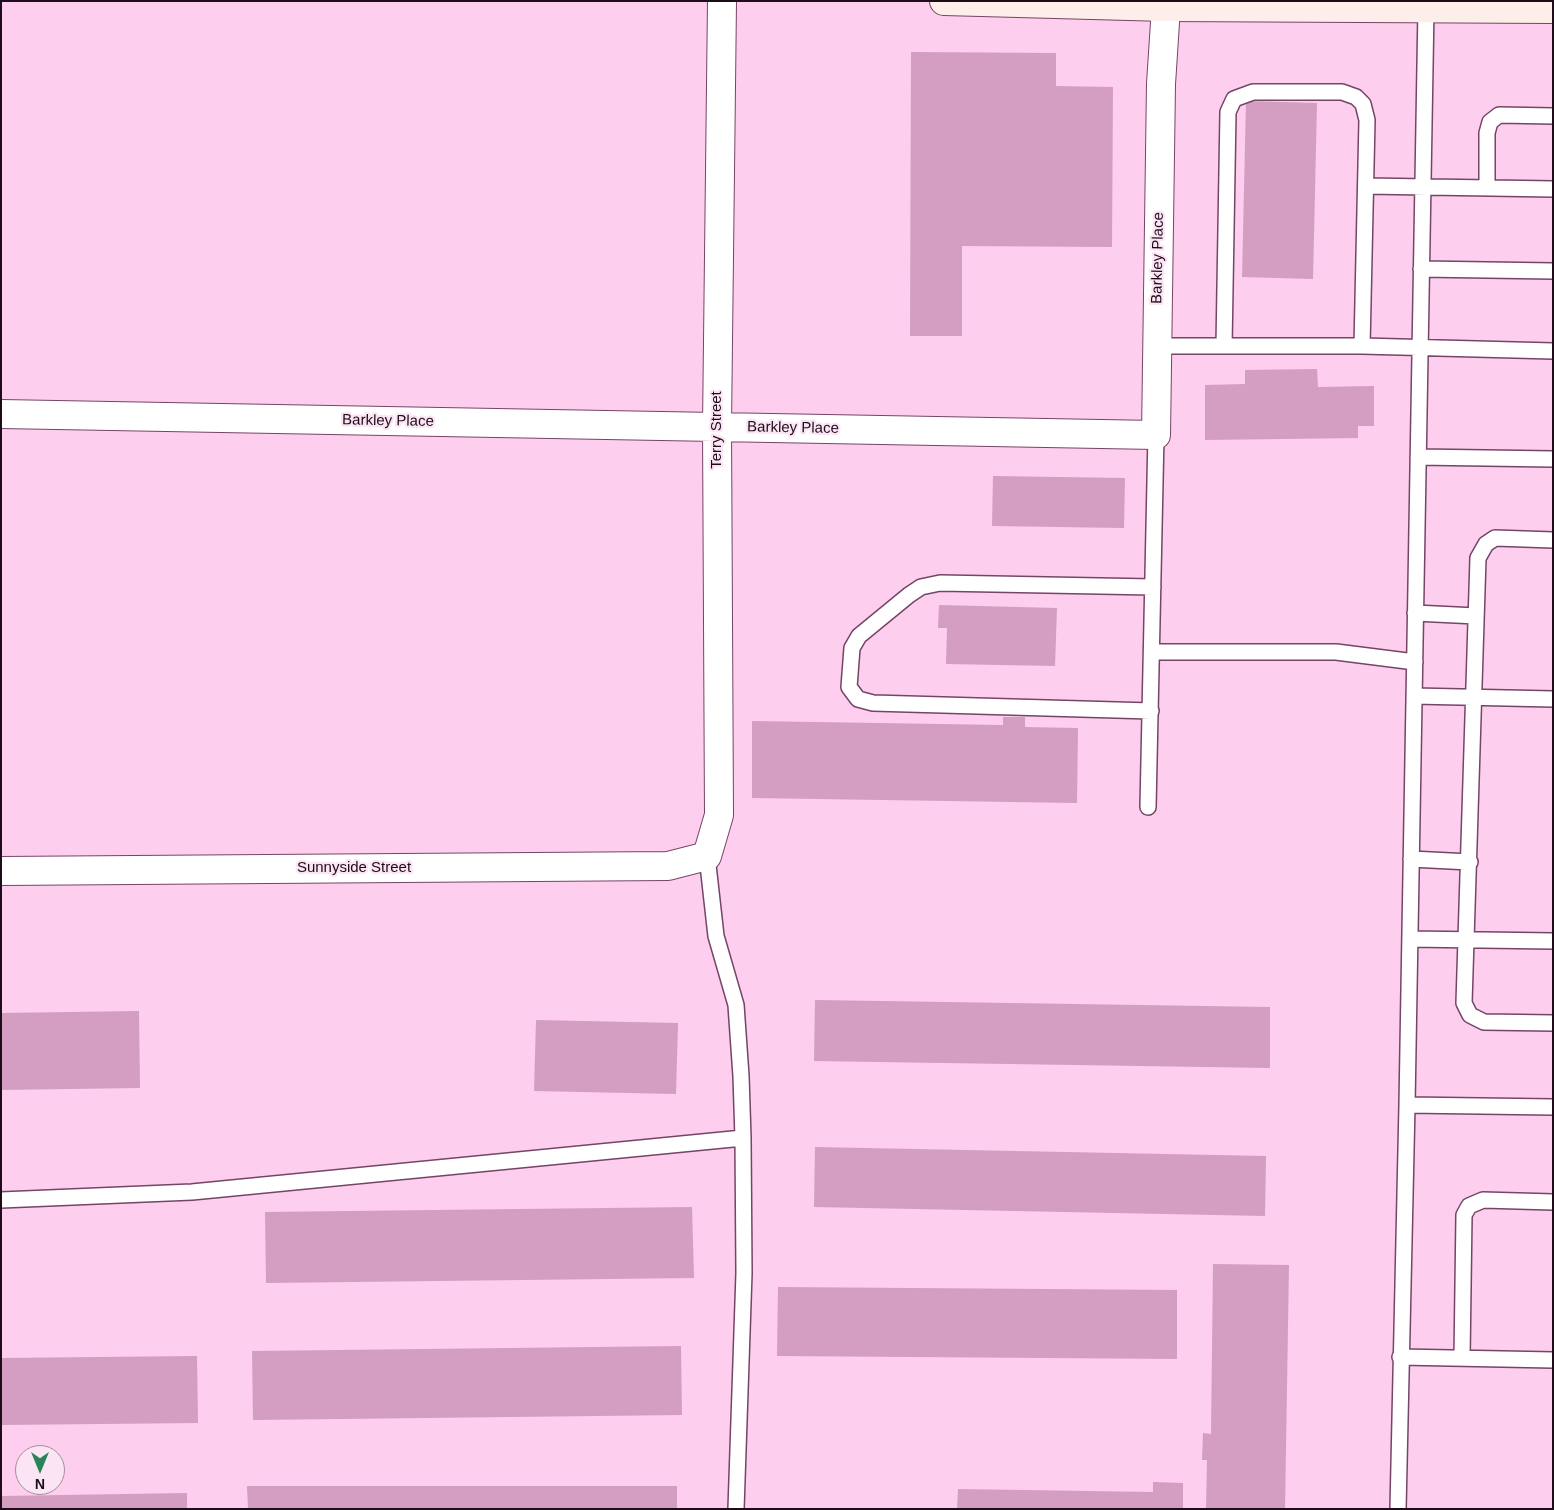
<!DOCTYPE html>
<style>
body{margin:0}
#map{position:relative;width:1554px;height:1510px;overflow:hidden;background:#fdceed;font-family:Arial,sans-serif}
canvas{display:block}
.frame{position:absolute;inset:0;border:2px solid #1f0c1a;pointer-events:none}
.north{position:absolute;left:15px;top:1445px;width:50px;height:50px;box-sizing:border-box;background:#fbe4f3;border:1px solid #a38e9c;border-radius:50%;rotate:180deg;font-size:14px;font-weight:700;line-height:20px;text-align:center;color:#1f0c1a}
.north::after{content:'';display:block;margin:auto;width:18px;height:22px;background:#29845a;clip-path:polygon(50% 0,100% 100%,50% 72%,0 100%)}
</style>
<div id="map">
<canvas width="1554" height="1510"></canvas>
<div class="frame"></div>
<div class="north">N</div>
</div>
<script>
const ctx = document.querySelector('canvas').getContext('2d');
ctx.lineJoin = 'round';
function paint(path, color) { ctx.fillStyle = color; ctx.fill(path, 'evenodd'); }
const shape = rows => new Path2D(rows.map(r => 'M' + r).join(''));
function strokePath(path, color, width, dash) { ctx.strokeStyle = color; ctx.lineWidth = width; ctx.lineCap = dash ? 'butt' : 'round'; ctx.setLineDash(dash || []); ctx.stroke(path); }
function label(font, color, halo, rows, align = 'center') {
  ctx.font = font + ' Arial,sans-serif'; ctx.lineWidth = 4.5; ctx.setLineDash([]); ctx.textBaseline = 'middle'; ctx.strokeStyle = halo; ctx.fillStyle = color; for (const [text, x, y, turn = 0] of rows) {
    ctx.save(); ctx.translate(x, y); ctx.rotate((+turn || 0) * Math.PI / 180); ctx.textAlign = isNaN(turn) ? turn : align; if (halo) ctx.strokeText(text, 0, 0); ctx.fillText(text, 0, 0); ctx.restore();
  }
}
const building = shape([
 [911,52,1056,53,1056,86,1113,87,1112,247,962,246,962,336,910,336],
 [1246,101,1317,103,1313,279,1242,277],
 [1317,369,1318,387,1374,386,1374,426,1358,426,1358,438,1205,440,1205,385,1245,384,1245,370],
 [993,476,1125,478,1124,528,992,526],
 [939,605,1057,608,1055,666,946,664,947,628,938,628],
 [1003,717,1025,717,1025,727,1078,728,1077,803,752,798,752,721,1003,725],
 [815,1000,1270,1007,1270,1068,814,1061],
 [139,1011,140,1088,1,1090,1,1013],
 [536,1020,678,1023,676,1094,534,1091],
 [815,1147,1266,1156,1265,1216,814,1207],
 [692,1207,694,1278,266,1283,265,1212],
 [1213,1264,1289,1265,1285,1509,1206,1509,1207,1460,1202,1460,1203,1433,1211,1434],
 [778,1287,1177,1290,1177,1359,777,1356],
 [681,1346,682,1415,253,1420,252,1351],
 [197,1356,198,1423,1,1425,1,1358],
 [1153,1482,1183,1483,1183,1509,957,1509,958,1489,1153,1492],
 [247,1486,677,1486,677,1509,248,1509],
 [187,1493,187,1509,1,1509,1,1496]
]);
const lane = shape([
 [1366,186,1553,189],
 [1487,188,1487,133,1490,122,1499,115,1553,116],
 [1421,269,1553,271],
 [1157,346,1362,346,1553,351],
 [1224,346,1228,112,1234,99,1253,92,1342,92,1356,97,1363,104,1367,120,1362,346],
 [1418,457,1553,459],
 [1553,540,1495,538,1486,544,1478,558,1464,1003,1470,1015,1484,1022,1553,1023],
 [1415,613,1476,616],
 [1152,652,1336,652,1415,662],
 [1414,696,1553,699],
 [1151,711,873,703,858,699,849,687,852,648,859,636,909,595,921,587,940,583,1153,587],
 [1148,807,1156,435],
 [707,856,716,936,736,1005,741,1076,743,1138,744,1273,736,1509],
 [1411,859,1470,862],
 [1410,939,1553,941],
 [1407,1105,1553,1107],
 [1,1200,192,1192,743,1138],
 [1400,1357,1553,1360],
 [1462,1358,1464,1215,1469,1206,1483,1200,1553,1202],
 [1398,1509,1407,1105,1426,8]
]);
const street = shape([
 [1,414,1156,435,1161,84,1166,7],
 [1,871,668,866,707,856,719,815,717,426,722,1]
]);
const secondary = shape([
 [944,1,1166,7,1553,9]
]);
const streetNames = [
 ["Barkley Place",1158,258,-89],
 ["Barkley Place",388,421,1],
 ["Barkley Place",793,428,1],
 ["Terry Street",717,430,-90],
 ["Sunnyside Street",354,868]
];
paint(building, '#d49dc2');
strokePath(lane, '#754566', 18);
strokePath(street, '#754566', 30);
strokePath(secondary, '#754566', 30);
strokePath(lane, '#fff', 15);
strokePath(street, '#fff', 28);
strokePath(secondary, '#feeee9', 28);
label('15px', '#1f0c1a', '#fbe4f3', streetNames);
</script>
